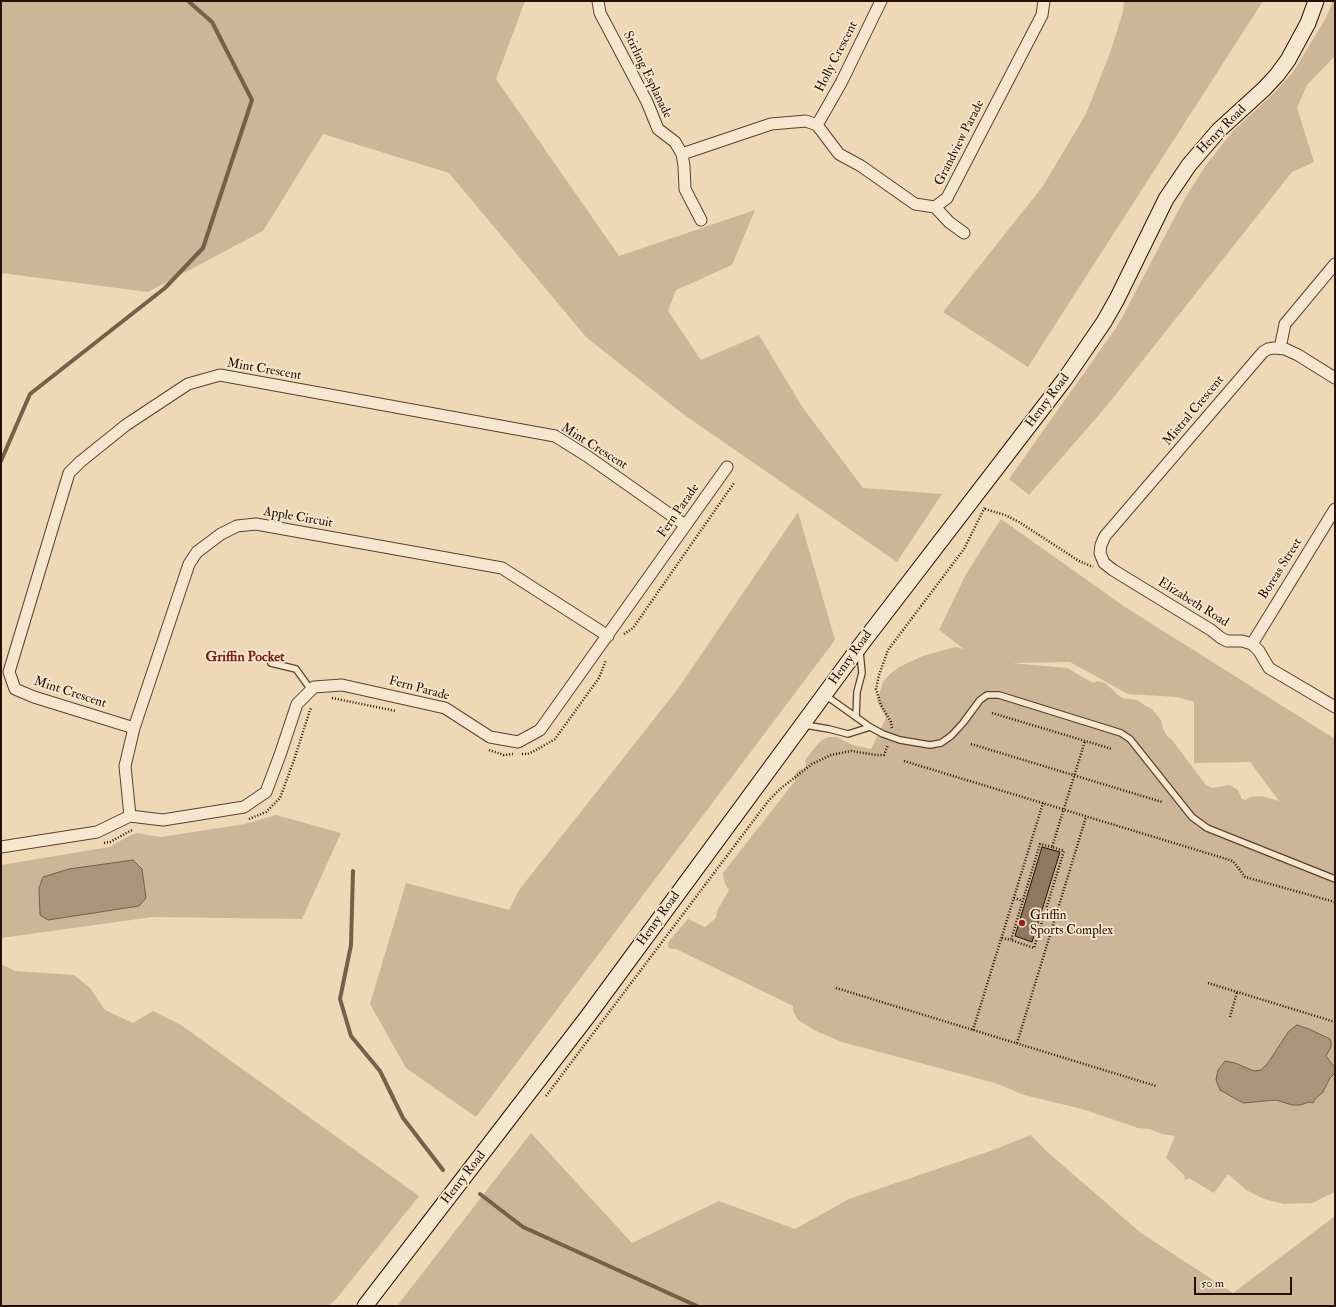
<!DOCTYPE html>
<style>
body{margin:0}
#map{position:relative;width:1336px;height:1307px;overflow:hidden;background:#efd8b5;font-family:"IM FELL Double Pica",serif}
canvas{display:block}
.frame{position:absolute;inset:0;border:2px solid #280f04;pointer-events:none}
.scale{position:absolute;left:1194px;top:1277px;width:98px;height:18px;box-sizing:border-box;border:2px solid #280f04;border-top:0;padding-left:5px;font-size:12px;line-height:14px;white-space:nowrap;color:#280f04;-webkit-text-stroke:3px #f5e6cf;paint-order:stroke}
</style>
<div id="map">
<canvas width="1336" height="1307"></canvas>
<div class="frame"></div>
<div class="scale">50 m</div>
</div>
<script>
const ctx = document.querySelector('canvas').getContext('2d');
ctx.lineJoin = 'round';
function paint(path, color) { ctx.fillStyle = color; ctx.fill(path, 'evenodd'); }
const shape = rows => new Path2D(rows.map(r => 'M' + r).join(''));
function strokePath(path, color, width, dash) { ctx.strokeStyle = color; ctx.lineWidth = width; ctx.lineCap = dash ? 'butt' : 'round'; ctx.setLineDash(dash || []); ctx.stroke(path); }
function label(font, color, halo, rows, align = 'center') {
  ctx.font = font + ' "IM FELL Double Pica",serif'; ctx.lineWidth = 3.5; ctx.setLineDash([]); ctx.textBaseline = 'middle'; ctx.strokeStyle = halo; ctx.fillStyle = color; for (const [text, x, y, turn = 0] of rows) {
    ctx.save(); ctx.translate(x, y); ctx.rotate((+turn || 0) * Math.PI / 180); ctx.textAlign = isNaN(turn) ? turn : align; if (halo) ctx.strokeText(text, 0, 0); ctx.fillText(text, 0, 0); ctx.restore();
  }
}
const green = shape([
 [1,1,525,1,496,79,619,256,755,210,732,265,676,290,668,311,701,360,759,335,803,408,863,488,942,494,897,562,683,414,586,337,449,173,323,134,263,231,148,292,1,273],
 [1124,1,1263,1,1028,367,943,312,1043,186,1086,114,1110,53,1123,12],
 [1333,1,1335,1,1335,56,1307,85,1297,108,1314,162,1292,172,1105,408,1029,495,1009,479,1118,325,1185,198,1206,165,1233,131,1273,94,1293,72,1326,18],
 [798,512,835,640,476,1117,406,1068,370,1004,406,883,509,910,519,890,677,690],
 [1001,519,1125,607,1335,739,1335,1192,1312,1203,1284,1204,1264,1199,1246,1190,1228,1174,1214,1193,1189,1178,1185,1180,1184,1175,1166,1158,1175,1136,1162,1134,1149,1129,1138,1128,1082,1109,1024,1095,995,1083,842,1042,818,1032,798,1020,793,1011,793,1006,676,949,671,949,668,947,669,941,688,919,705,927,716,918,717,911,729,890,725,884,723,873,795,781,795,774,798,770,803,769,806,765,805,760,818,744,822,740,829,737,837,737,853,745,871,749,886,718,877,701,883,682,890,674,899,667,923,656,955,647,964,649,939,630,966,574],
 [1070,662,1128,694,1177,697,1194,702,1194,763,1250,762,1279,801,1262,796,1250,797,1246,800,1242,799,1238,790,1230,785,1212,788,1206,785,1172,740,1168,737,1163,729,1161,720,1152,709,1146,706,1137,700,1122,698,1105,683,1098,681,1093,683,1067,668,1012,663],
 [276,815,341,833,302,919,153,917,1,938,1,865,109,847,129,836,137,833,161,837,245,824],
 [1,964,15,971,74,975,90,988,105,1010,133,1023,153,1011,181,1025,419,1196,337,1298,329,1306,1,1306],
 [531,1133,632,1243,719,1201,795,1229,849,1199,993,1150,1031,1135,1045,1150,1141,1233,1233,1293,1335,1216,1335,1306,397,1306]
]);
const water = shape([
 [133,860,142,869,146,898,139,906,48,920,40,915,39,888,43,877,69,869,133,860],
 [1297,1025,1309,1029,1330,1039,1331,1042,1331,1047,1326,1056,1335,1068,1335,1073,1330,1078,1323,1092,1315,1099,1313,1103,1310,1102,1300,1105,1292,1105,1276,1100,1243,1103,1220,1090,1216,1080,1218,1070,1225,1061,1235,1063,1254,1071,1261,1070,1268,1063,1289,1031,1297,1025]
]);
const stream = shape([
 [1,461,30,394,165,288,203,248,252,100,212,22,188,1],
 [353,871,351,945,340,999,351,1036,380,1071,403,1118,443,1170],
 [480,1194,523,1227,697,1306]
]);
const building = shape([
 [1042,847,1060,852,1032,942,1015,936,1042,847]
]);
const path = shape([
 [985,509,1005,515,1019,522,1079,561,1093,567],
 [624,634,633,628,734,483],
 [332,698,396,711],
 [992,713,1112,749],
 [892,728,891,722,881,705,876,689,879,675,888,650,964,549,985,507],
 [971,744,1162,802],
 [489,750,504,755,513,754],
 [522,754,528,754,538,749,555,739,599,678,606,660],
 [904,761,1233,861,1245,877,1335,902],
 [249,819,266,812,280,798,294,760,310,710,312,707],
 [104,843,110,842,132,830],
 [1052,847,1040,844,1011,940,1034,948,1064,851,1052,847,1085,741],
 [1014,898,1023,901],
 [1046,908,1057,911],
 [1002,938,1011,940],
 [1208,983,1335,1022],
 [836,988,1156,1086],
 [1230,1017,1237,992],
 [973,1030,1043,803],
 [1017,1043,1086,817],
 [546,1096,769,800,780,789,812,764,831,755,851,751,876,755,884,755,888,745]
]);
const lane = shape([
 [271,663,296,669,311,690],
 [825,695,870,727,883,734,900,740,930,745,941,743,951,736,963,723,980,700,987,695,999,695,1121,733,1130,739,1192,817,1207,828,1335,879],
 [856,717,857,692,862,673,860,652],
 [805,725,829,729,848,734,870,727]
]);
const street = shape([
 [598,1,600,13,647,102,658,129,675,142,682,154,684,166,685,189,701,220],
 [817,125,841,83,881,1],
 [682,154,771,124,806,121,817,125,839,154,861,166,915,204,935,207,947,198,1042,15,1044,1],
 [935,207,949,222,964,233],
 [1280,348,1285,324,1335,264],
 [1335,378,1298,355,1285,349,1274,348,1268,349,1263,352,1105,536,1101,545,1100,553,1104,563,1113,570,1211,630,1221,638,1227,641,1242,641,1252,644,1259,651,1269,668,1335,707],
 [1252,644,1335,509],
 [134,728,34,697,15,689,9,672,69,473,80,462,126,425,188,384,220,375,555,436,587,456,685,525],
 [130,816,163,820,244,807,266,792,280,755,297,704,314,687,342,685,445,708,490,737,518,742,540,730,727,467],
 [130,816,125,766,134,728,189,564,197,552,221,534,237,526,256,524,502,568,608,636],
 [1,847,97,832,130,816]
]);
const secondary = shape([
 [365,1306,588,1016,860,646,1065,379,1104,322,1117,299,1166,199,1189,165,1219,130,1264,89,1277,75,1288,60,1308,23,1316,1]
]);
const markers = [
 [1022,923,4,"#8f2418"]
];
const streetNames = [
 ["Holly Crescent",837,57,-63],
 ["Stirling Esplanade",647,75,64],
 ["Henry Road",1222,130,-45],
 ["Grandview Parade",960,143,-63],
 ["Mint Crescent",264,370,10],
 ["Henry Road",1048,401,-53],
 ["Mistral Crescent",1194,411,-50],
 ["Mint Crescent",594,447,32],
 ["Fern Parade",679,511,-55],
 ["Apple Circuit",298,518,10],
 ["Boreas Street",1281,569,-58],
 ["Elizabeth Road",1193,603,32],
 ["Henry Road",851,658,-54],
 ["Fern Parade",419,689,15],
 ["Mint Crescent",70,693,18],
 ["Henry Road",659,919,-54],
 ["Henry Road",464,1178,-52]
];
const poiNames = [
 ["Griffin",1030,916],
 ["Sports Complex",1030,931]
];
const neighbourhoodNames = [
 ["Griffin Pocket",245,658]
];
paint(green, '#cdb697');
paint(water, '#ab9479');
strokePath(water, '#775f4a', 1);
strokePath(stream, '#775f4a', 4);
paint(building, '#8f7860');
strokePath(building, '#280f04', 1);
strokePath(lane, '#5a4130', 8);
strokePath(street, '#5a4130', 13);
strokePath(secondary, '#280f04', 17);
strokePath(path, '#280f04', 2.5, [1, 2]);
strokePath(lane, '#f5e6cf', 5.5);
strokePath(street, '#f5e6cf', 11);
strokePath(secondary, '#f5e6cf', 15);
for (const [x, y, r, color] of markers) { const dot = new Path2D(); dot.arc(x, y, r, 0, 2 * Math.PI); ctx.fillStyle = color; ctx.fill(dot); strokePath(dot, '#f5e6cf', 1.5); }
label('13px', '#280f04', '#f5e6cf', streetNames);
label('13px', '#280f04', '#f5e6cf', poiNames, 'left');
label('bold 14px', '#7a1f14', '#f5e6cf', neighbourhoodNames);
</script>
